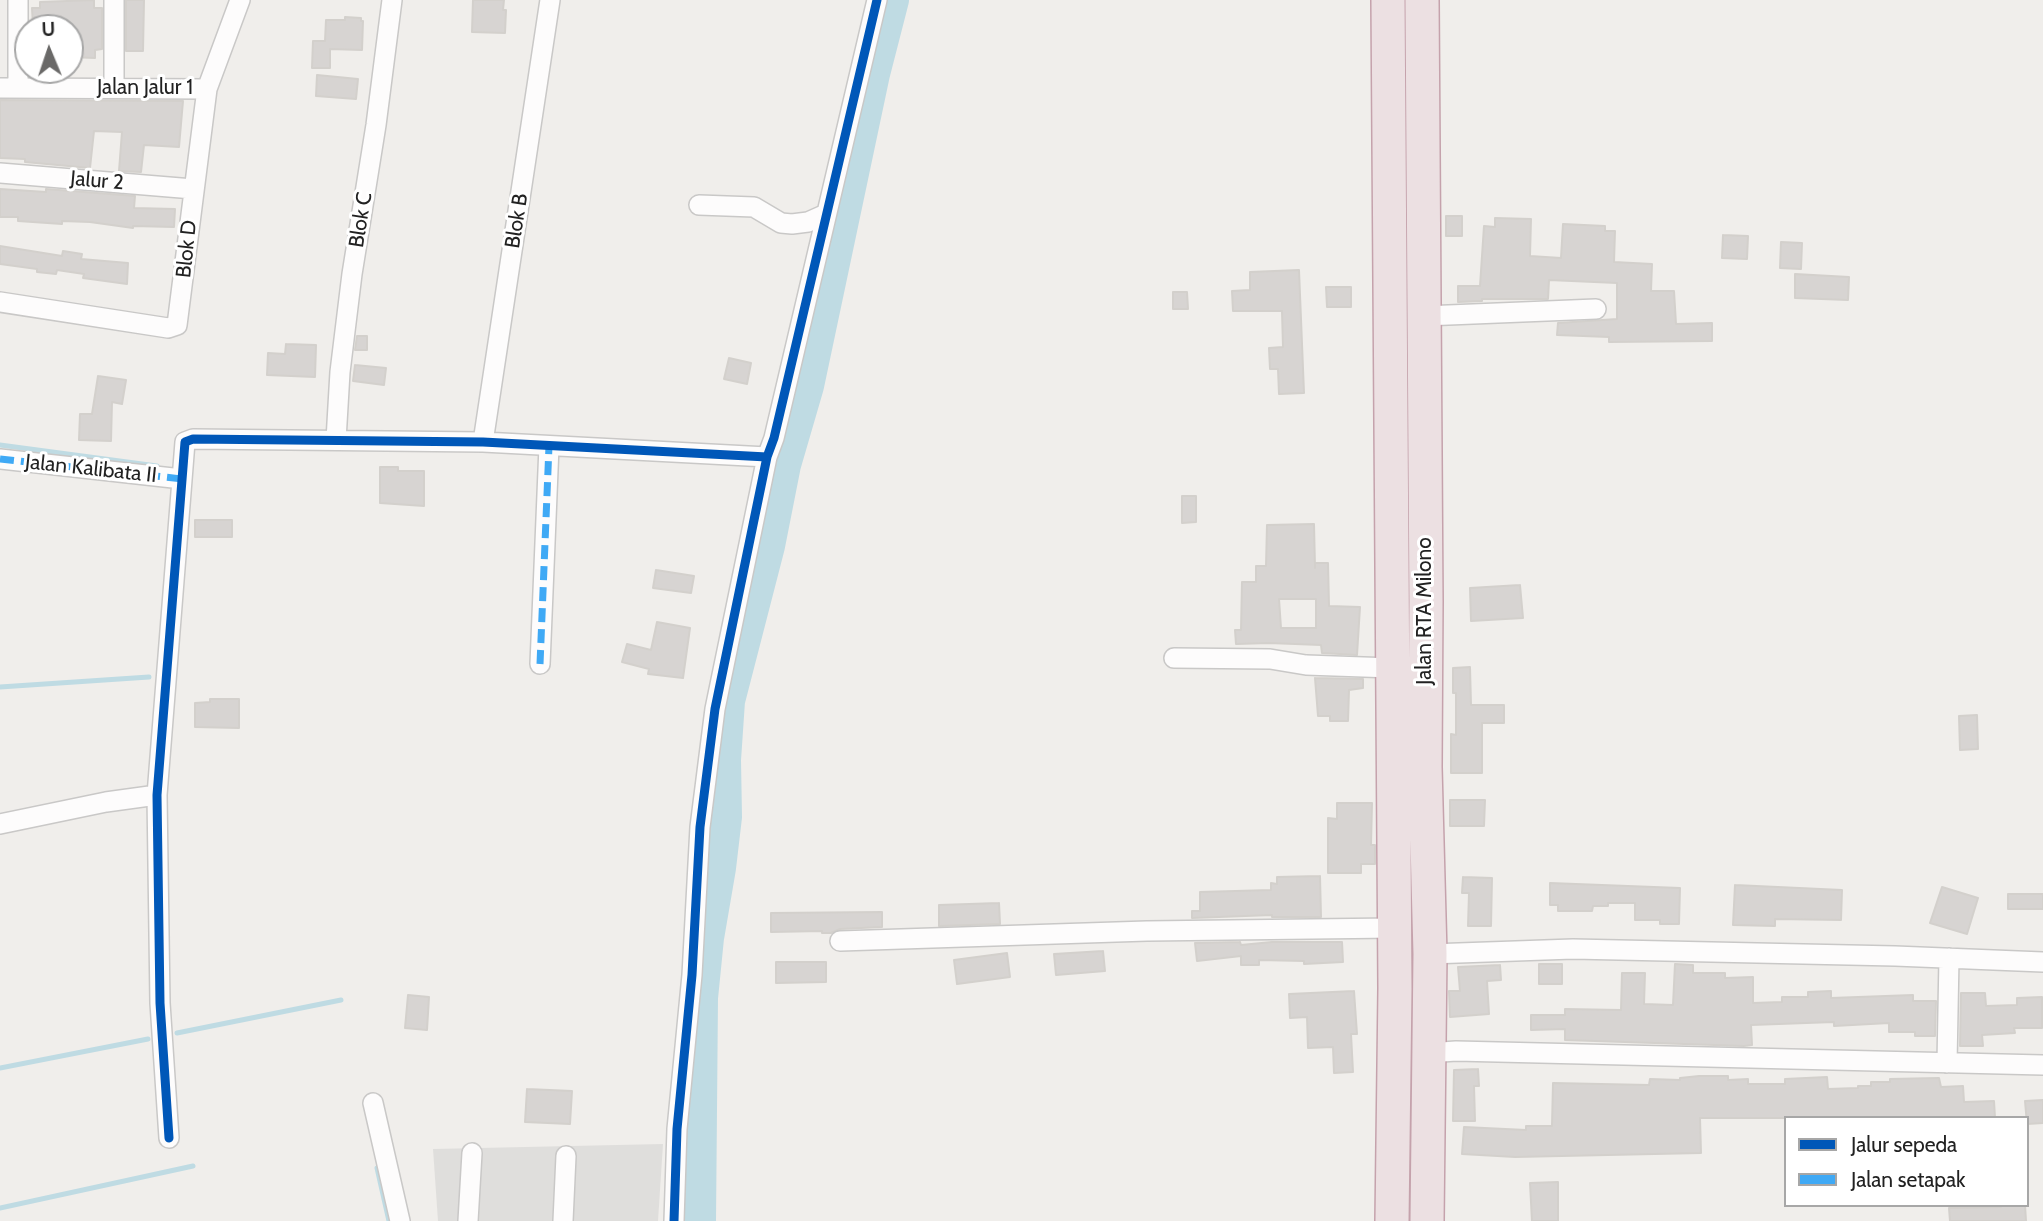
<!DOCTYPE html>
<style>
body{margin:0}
#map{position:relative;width:2043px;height:1221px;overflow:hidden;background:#f0eeeb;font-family:Cabin,sans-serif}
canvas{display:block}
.legend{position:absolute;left:1784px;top:1116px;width:245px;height:91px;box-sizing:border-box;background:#fff;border:2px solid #a7a7a7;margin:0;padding:9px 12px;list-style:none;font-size:21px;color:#222}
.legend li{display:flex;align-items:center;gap:14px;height:35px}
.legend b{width:35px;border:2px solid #a7a7a7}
.north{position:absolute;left:14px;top:14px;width:70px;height:70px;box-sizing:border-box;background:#fff;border:2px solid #a7a7a7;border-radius:50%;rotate:358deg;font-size:19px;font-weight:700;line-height:28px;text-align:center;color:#222}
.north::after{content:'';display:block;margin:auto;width:24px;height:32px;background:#6a6968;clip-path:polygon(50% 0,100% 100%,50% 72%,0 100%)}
</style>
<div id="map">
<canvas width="2043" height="1221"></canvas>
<ul class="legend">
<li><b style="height:9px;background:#0057b8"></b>Jalur sepeda</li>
<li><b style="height:9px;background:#3fa9f5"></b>Jalan setapak</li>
</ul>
<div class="north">U</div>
</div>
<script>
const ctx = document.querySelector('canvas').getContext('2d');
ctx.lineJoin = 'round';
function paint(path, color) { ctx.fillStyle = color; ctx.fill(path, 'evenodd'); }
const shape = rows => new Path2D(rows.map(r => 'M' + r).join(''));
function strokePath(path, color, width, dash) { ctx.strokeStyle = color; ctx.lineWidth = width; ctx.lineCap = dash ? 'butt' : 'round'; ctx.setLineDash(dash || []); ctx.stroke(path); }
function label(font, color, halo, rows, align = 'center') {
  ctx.font = font + ' Cabin,sans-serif'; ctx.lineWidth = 6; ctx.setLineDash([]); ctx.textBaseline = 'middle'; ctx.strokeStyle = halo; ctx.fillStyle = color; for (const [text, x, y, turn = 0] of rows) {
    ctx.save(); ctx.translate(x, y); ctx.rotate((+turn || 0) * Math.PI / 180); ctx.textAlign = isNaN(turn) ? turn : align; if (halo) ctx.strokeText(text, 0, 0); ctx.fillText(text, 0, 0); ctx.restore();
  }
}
const residential = shape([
 [663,1144,658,1221,438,1221,433,1149]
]);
const stream = shape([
 [0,445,157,466],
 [0,687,149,677],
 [177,1033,341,1000],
 [0,1068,148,1039],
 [383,1167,377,1168,389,1221],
 [0,1208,193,1166]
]);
const river = shape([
 [700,1221,702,998,708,938,720,868,726,817,725,760,729,701,769,546,785,465,808,386,874,74,893,0]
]);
const building = shape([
 [94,0,94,8,102,8,102,49,95,50,95,58,70,57,70,28,33,26,32,8,40,8,40,2,94,0],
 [126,0,144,0,143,51,126,51,126,0],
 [473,0,504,0,503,10,506,10,505,33,472,32,473,0],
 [345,17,361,18,361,21,363,21,362,50,330,49,330,68,312,68,313,41,325,41,326,20,345,20,345,17],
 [317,75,358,79,356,99,316,96,317,75],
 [0,100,183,101,179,147,144,145,141,172,119,171,122,132,94,131,90,168,25,162,25,159,0,158,0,100],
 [0,189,46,192,46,189,135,196,134,208,175,209,174,227,133,226,133,228,90,222,62,221,62,224,18,221,18,217,0,217,0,189],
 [1446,216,1462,216,1462,236,1446,236,1446,216],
 [1495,218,1531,219,1530,256,1561,258,1563,224,1605,226,1605,231,1615,231,1614,262,1652,264,1651,291,1674,291,1676,324,1712,323,1712,341,1609,342,1609,337,1557,335,1558,323,1617,319,1617,283,1549,280,1548,299,1482,299,1482,301,1458,302,1458,286,1480,286,1484,226,1495,227,1495,218],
 [1723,235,1748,236,1747,259,1722,258,1723,235],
 [1781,242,1802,243,1801,269,1780,268,1781,242],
 [0,246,62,256,63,251,82,254,81,259,128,263,127,284,83,278,84,274,57,270,56,274,37,272,37,269,0,264,0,246],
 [1299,270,1304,393,1279,394,1278,369,1270,369,1269,348,1283,347,1282,311,1233,311,1232,291,1250,290,1250,272,1299,270],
 [1795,274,1849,277,1848,300,1795,298,1795,274],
 [1326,287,1351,287,1351,307,1327,307,1326,287],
 [1173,292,1187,292,1188,309,1173,309,1173,292],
 [357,336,367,336,367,350,355,350,357,336],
 [286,344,316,345,315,377,267,375,268,353,285,354,286,344],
 [729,358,751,363,747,384,724,379,729,358],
 [355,365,386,368,384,385,353,381,355,365],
 [98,376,126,380,122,404,112,402,111,441,79,440,80,414,92,414,98,376],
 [380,467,398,467,398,471,424,471,424,506,380,503,380,467],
 [1182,496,1196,496,1196,522,1182,523,1182,496],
 [195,520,232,520,232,537,195,537,195,520],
 [1314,524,1315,568,1315,563,1328,563,1329,606,1360,607,1357,655,1322,653,1321,645,1269,643,1236,644,1235,630,1241,630,1242,582,1256,582,1256,566,1266,566,1267,525,1314,524],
 [1279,599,1316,599,1316,628,1281,628,1279,599],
 [656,570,694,576,691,593,653,588,656,570],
 [1520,585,1523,618,1471,621,1470,588,1520,585],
 [657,622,690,628,683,678,648,674,649,669,622,662,627,644,651,650,657,622],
 [1470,667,1471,705,1504,705,1504,723,1482,723,1482,773,1451,773,1451,734,1456,735,1456,693,1453,693,1453,668,1470,667],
 [1315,678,1363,679,1363,688,1349,690,1348,721,1330,721,1330,716,1318,716,1315,678],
 [210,699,239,699,239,728,195,727,195,703,210,702,210,699],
 [1977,715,1978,749,1960,750,1959,716,1977,715],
 [1450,800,1485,800,1484,826,1450,826,1450,800],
 [1337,803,1372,803,1371,845,1375,845,1375,864,1361,864,1361,873,1328,873,1328,818,1337,819,1337,803],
 [1320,876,1321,917,1272,917,1272,915,1192,918,1192,911,1200,911,1200,892,1271,890,1271,883,1277,884,1277,877,1320,876],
 [1463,877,1492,878,1491,926,1468,926,1469,893,1462,893,1463,877],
 [1550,883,1680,888,1679,924,1660,924,1660,920,1635,920,1635,903,1608,903,1608,906,1593,906,1592,911,1558,911,1558,905,1550,905,1550,883],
 [1735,885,1842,890,1841,920,1775,919,1775,926,1733,925,1735,885],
 [1942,887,1978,898,1967,934,1930,923,1942,887],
 [2008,894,2043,894,2043,909,2008,909,2008,894],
 [999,903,1000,924,939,926,939,905,999,903],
 [882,912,882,927,840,929,831,933,822,933,822,931,771,932,771,913,882,912],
 [1240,942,1241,945,1272,942,1342,942,1343,962,1304,964,1304,961,1259,960,1259,965,1241,965,1241,956,1197,961,1195,943,1240,942],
 [1103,951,1105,971,1056,975,1054,954,1103,951],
 [1007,953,1010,977,957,984,954,960,1007,953],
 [776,962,826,962,826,982,776,983,776,962],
 [1539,964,1562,964,1562,984,1539,984,1539,964],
 [1675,964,1693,965,1693,973,1725,973,1725,978,1753,977,1753,1003,1782,1002,1782,997,1808,997,1808,992,1831,991,1831,998,1913,995,1913,1001,1936,1001,1935,1036,1915,1036,1915,1032,1889,1032,1889,1023,1834,1026,1834,1022,1751,1025,1752,1045,1744,1046,1565,1040,1565,1029,1531,1030,1531,1015,1565,1015,1565,1009,1621,1010,1622,973,1645,973,1644,1004,1673,1005,1675,964],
 [1500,965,1501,980,1487,981,1489,1014,1450,1017,1449,991,1460,991,1458,967,1500,965],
 [1354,991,1357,1034,1351,1034,1353,1072,1334,1073,1333,1047,1308,1048,1307,1017,1290,1018,1289,994,1354,991],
 [1961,993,1985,993,1986,1006,2017,1005,2017,998,2042,997,2042,1028,2014,1028,2015,1033,1982,1035,1983,1046,1960,1046,1961,993],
 [408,995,429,997,427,1030,405,1028,408,995],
 [1478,1069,1479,1086,1474,1086,1475,1121,1453,1121,1454,1070,1478,1069],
 [1699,1076,1728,1076,1728,1080,1748,1079,1748,1084,1785,1084,1785,1079,1827,1077,1828,1089,1858,1088,1858,1086,1871,1086,1871,1082,1890,1082,1890,1079,1939,1078,1941,1087,1963,1086,1964,1102,1994,1101,1995,1118,1700,1118,1701,1153,1515,1157,1462,1154,1464,1127,1526,1130,1526,1126,1552,1126,1553,1083,1649,1085,1650,1079,1680,1080,1680,1078,1699,1076],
 [527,1089,572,1091,570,1124,525,1122,527,1089],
 [2043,1100,2043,1123,2027,1124,2025,1101,2043,1100],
 [1558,1182,1558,1221,1532,1221,1530,1183,1558,1182],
 [2001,1205,2025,1205,2026,1221,1950,1221,1949,1208,2001,1207,2001,1205]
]);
const street = shape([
 [18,0,18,88],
 [114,0,114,88],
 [0,88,207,89],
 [0,173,193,189],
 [699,205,754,207,781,223,792,224,808,222,826,214],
 [0,302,168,328,177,325,207,89,240,0],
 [1424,316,1596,309],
 [336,440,340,372,352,274,376,125,392,0],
 [483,442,550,0],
 [0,459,182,479],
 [1174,658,1270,659,1306,665,1392,668],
 [540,664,549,446],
 [0,824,106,802,157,795],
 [840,941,1147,931,1394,928],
 [1430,954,1573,949,1895,956,2043,962],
 [1428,1053,1456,1051,2043,1065],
 [1947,1063,1949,958],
 [373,1103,400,1221],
 [169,1138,160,1003,157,795,185,442,193,439,483,442,767,457],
 [468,1221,472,1153],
 [563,1221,566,1156],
 [674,1221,677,1129,692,975,700,827,715,709,767,457,774,438,877,0]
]);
const highway = shape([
 [1388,0,1395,988,1392,1221],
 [1422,0,1426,601,1425,767,1430,954,1427,1221]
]);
const quiet = shape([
 [0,459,182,479],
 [540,664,549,446]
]);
const cycleway = shape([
 [169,1138,160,1003,157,795,185,442,193,439,483,442,767,457],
 [674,1221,677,1129,692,975,700,827,715,709,767,457,774,438,877,0]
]);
const streetNames = [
 ["Jalan Jalur 1",145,88],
 ["Jalur 2",97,181,5],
 ["Blok C",361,220,-81],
 ["Blok B",517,221,-81],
 ["Blok D",187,249,-84],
 ["Jalan Kalibata II",91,469,6],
 ["Jalan RTA Milono",1425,611,-90]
];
paint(residential, '#dfdedc');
strokePath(stream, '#bfdbe3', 5);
strokePath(river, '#bfdbe3', 32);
paint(building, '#d7d4d2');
strokePath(building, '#d3d0cc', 2);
strokePath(street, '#c9c8c7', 22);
strokePath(highway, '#c5a2ac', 36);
strokePath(street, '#fdfcfc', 19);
strokePath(highway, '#ece0e2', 33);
strokePath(quiet, '#3fa9f5', 7, [14, 7]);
strokePath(cycleway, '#0057b8', 9);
label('21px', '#222', '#fff', streetNames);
</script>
